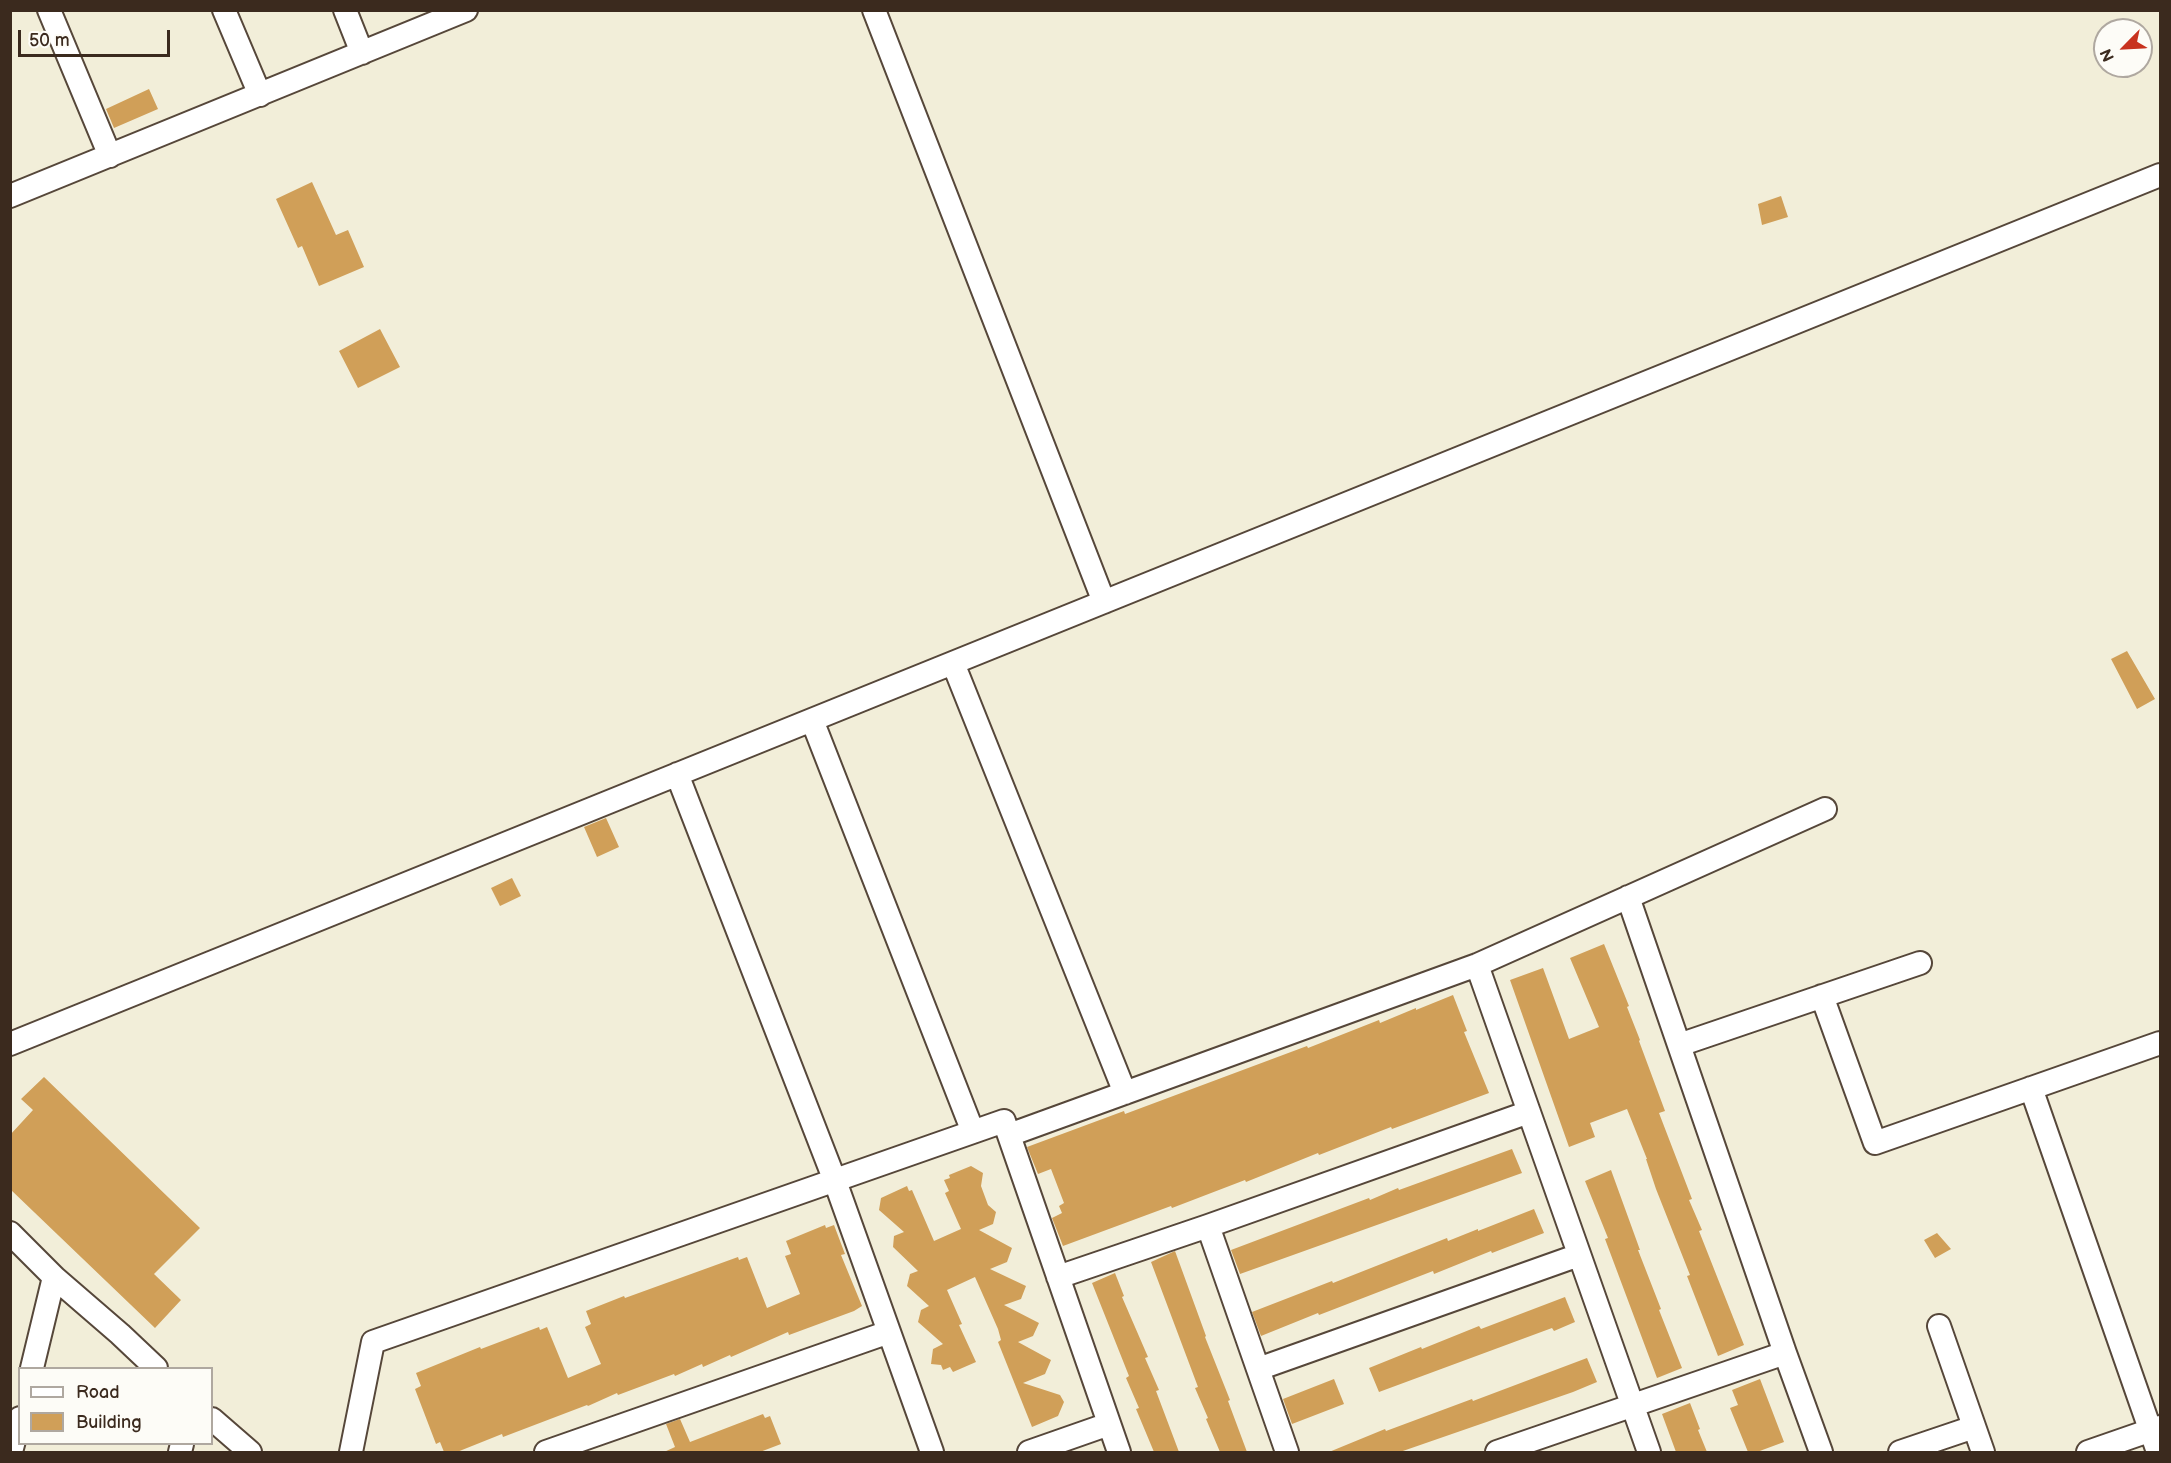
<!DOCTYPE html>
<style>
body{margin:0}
#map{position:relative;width:2171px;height:1463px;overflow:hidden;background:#f2eed9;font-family:"Balsamiq Sans",sans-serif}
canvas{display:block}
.frame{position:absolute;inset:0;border:12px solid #3b2a1e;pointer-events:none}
.legend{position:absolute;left:18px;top:1367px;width:195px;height:78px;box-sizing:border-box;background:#fdfcf7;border:2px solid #afa8a0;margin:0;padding:8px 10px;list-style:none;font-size:18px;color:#3b2a1e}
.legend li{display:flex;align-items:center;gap:12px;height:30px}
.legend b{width:30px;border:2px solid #afa8a0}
.north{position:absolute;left:2093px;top:18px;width:60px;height:60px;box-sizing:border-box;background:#fdfcf7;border:2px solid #afa8a0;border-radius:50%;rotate:246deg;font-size:16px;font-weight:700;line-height:24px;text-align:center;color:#3b2a1e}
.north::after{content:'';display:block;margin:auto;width:21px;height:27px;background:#c8321e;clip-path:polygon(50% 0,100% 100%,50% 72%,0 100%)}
.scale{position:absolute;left:18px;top:30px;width:152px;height:27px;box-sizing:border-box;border:3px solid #3b2a1e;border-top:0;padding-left:8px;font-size:18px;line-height:21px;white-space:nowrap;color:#3b2a1e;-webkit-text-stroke:4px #fdfcf7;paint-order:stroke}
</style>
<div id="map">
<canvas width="2171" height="1463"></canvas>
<div class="frame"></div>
<ul class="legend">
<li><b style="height:8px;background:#fff"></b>Road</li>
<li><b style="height:16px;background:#d09f58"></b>Building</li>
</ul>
<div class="north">N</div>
<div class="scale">50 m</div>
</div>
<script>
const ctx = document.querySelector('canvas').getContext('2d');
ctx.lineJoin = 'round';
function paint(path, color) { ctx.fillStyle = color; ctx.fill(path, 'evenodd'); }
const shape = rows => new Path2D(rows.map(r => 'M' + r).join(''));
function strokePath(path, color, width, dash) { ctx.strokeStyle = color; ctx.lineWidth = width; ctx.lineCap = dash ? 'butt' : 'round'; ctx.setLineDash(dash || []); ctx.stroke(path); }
const building = shape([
 [149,89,158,109,114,128,106,109],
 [312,182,336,235,348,230,364,267,319,286,302,246,298,248,276,199],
 [1781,196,1788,217,1762,225,1758,204],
 [380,329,400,367,358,388,339,351],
 [2127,651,2155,699,2137,709,2111,659],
 [606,818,619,847,597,857,584,827],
 [512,878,521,896,500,906,491,888],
 [1604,944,1629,1006,1627,1007,1640,1040,1639,1041,1665,1111,1659,1113,1692,1199,1689,1200,1702,1230,1699,1231,1744,1345,1718,1356,1687,1276,1690,1275,1656,1189,1646,1159,1647,1159,1627,1109,1590,1123,1595,1137,1569,1147,1510,980,1543,968,1569,1039,1599,1027,1570,958],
 [1453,995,1467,1031,1464,1032,1489,1093,1392,1129,1391,1127,1319,1155,1318,1153,1246,1182,1245,1180,1172,1208,1171,1206,1063,1246,1052,1218,1062,1213,1059,1206,1064,1203,1051,1169,1038,1174,1027,1147,1124,1111,1125,1114,1307,1046,1308,1048,1379,1020,1380,1023,1416,1008,1416,1010],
 [44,1077,200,1228,154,1274,181,1300,155,1328,10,1189,10,1135,33,1110,21,1099],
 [1512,1149,1522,1173,1240,1274,1231,1250,1369,1198,1370,1200,1398,1188,1399,1190],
 [971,1166,983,1173,981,1186,988,1205,996,1212,993,1224,979,1230,1012,1248,1007,1262,990,1269,1026,1286,1021,1299,1004,1305,1039,1323,1033,1336,1018,1342,1051,1360,1045,1374,1023,1383,1060,1395,1064,1402,1058,1416,1032,1427,998,1342,1001,1340,998,1329,975,1277,947,1290,962,1324,959,1325,976,1362,953,1372,950,1367,943,1370,941,1365,931,1364,933,1349,943,1344,918,1322,921,1310,929,1306,907,1286,910,1274,918,1271,893,1247,894,1236,904,1232,879,1210,881,1198,907,1186,909,1191,912,1190,934,1241,961,1229,945,1193,949,1191,944,1180,950,1178,949,1175],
 [1611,1170,1640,1250,1638,1250,1661,1309,1659,1310,1682,1368,1657,1378,1605,1239,1608,1238,1585,1181],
 [1534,1209,1544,1233,1492,1253,1491,1251,1434,1274,1433,1271,1319,1315,1318,1313,1261,1336,1252,1312,1332,1281,1333,1283,1447,1238,1448,1241,1478,1229,1478,1231],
 [825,1225,826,1228,834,1225,845,1254,841,1255,862,1306,854,1311,789,1335,788,1332,731,1357,730,1355,703,1367,702,1364,675,1376,674,1374,618,1395,617,1393,588,1406,587,1405,503,1437,502,1434,457,1452,444,1452,440,1442,436,1444,415,1389,421,1386,416,1373,480,1347,481,1349,539,1327,540,1330,547,1327,568,1378,601,1364,585,1327,591,1324,586,1311,624,1296,625,1298,738,1257,739,1260,747,1257,767,1308,800,1294,785,1256,791,1254,786,1241],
 [1937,1233,1951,1249,1935,1258,1924,1240],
 [1175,1251,1206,1336,1205,1337,1230,1400,1228,1401,1247,1452,1220,1452,1206,1419,1208,1418,1195,1388,1198,1387,1151,1262],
 [1115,1273,1124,1296,1122,1297,1148,1357,1145,1358,1159,1390,1156,1391,1179,1452,1154,1452,1136,1409,1139,1408,1126,1378,1129,1376,1092,1283],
 [1565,1297,1575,1322,1554,1331,1552,1328,1379,1392,1369,1368,1421,1347,1422,1349,1479,1326,1481,1329],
 [1587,1358,1597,1382,1573,1392,1400,1452,1329,1452,1385,1429,1386,1431,1472,1399,1473,1401],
 [1334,1379,1344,1404,1292,1424,1283,1399],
 [1760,1379,1784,1442,1757,1452,1748,1452,1730,1408,1738,1405,1732,1390],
 [1690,1403,1700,1429,1698,1430,1707,1452,1676,1452,1662,1414],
 [763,1414,765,1418,770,1416,781,1444,760,1452,664,1452,675,1447,666,1424,680,1419,690,1442]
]);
const minor = shape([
 [49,10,110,156],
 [224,10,260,95],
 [345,10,362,53],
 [874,10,1104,602],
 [10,196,466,10],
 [953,663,1125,1093],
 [812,720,973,1132],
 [677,774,835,1181,932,1452],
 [1628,897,1785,1353,1821,1452],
 [1477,965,1649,1452],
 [1822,996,1875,1143,2160,1043],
 [10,1044,2160,175],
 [1679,1045,1920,963],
 [2031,1088,2158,1452],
 [1009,1135,1477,965,1825,809],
 [1208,1226,1287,1452],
 [10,1233,54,1277,120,1334,156,1368],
 [1058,1277,1208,1226,1529,1112],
 [1939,1326,1983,1452],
 [32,1368,54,1277],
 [1258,1369,1579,1255],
 [212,1419,250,1452],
 [11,1452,20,1418],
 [180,1452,182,1444],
 [351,1452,373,1342,1004,1121,1119,1452],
 [546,1452,889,1332],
 [1029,1452,1109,1424],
 [1497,1452,1785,1353],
 [1900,1452,1974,1427],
 [2088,1452,2160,1427]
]);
paint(building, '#d09f58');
strokePath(minor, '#56473a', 26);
strokePath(minor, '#fff', 22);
</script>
